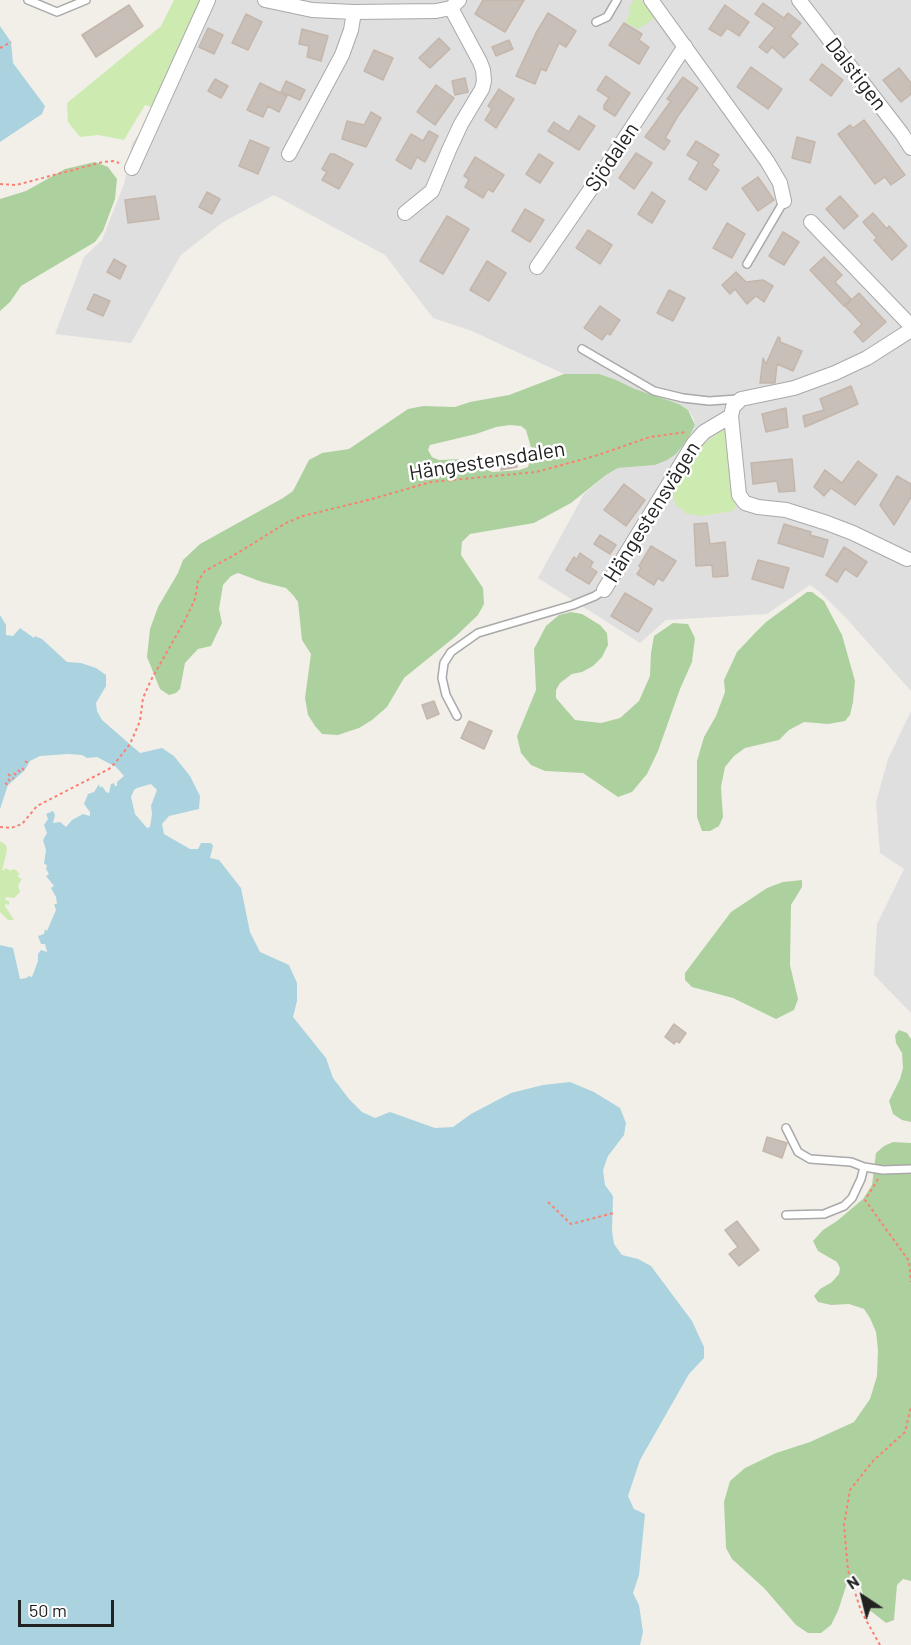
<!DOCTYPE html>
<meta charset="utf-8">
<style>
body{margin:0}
#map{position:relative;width:911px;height:1645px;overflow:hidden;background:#f2efe9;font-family:Barlow,sans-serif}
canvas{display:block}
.north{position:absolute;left:833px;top:1567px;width:60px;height:60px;-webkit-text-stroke:4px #fff;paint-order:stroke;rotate:325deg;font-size:16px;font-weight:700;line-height:24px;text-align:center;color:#222}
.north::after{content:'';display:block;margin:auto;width:21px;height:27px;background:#222;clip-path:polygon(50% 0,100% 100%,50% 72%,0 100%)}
.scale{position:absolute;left:18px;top:1600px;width:96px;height:27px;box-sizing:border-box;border:3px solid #222;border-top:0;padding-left:8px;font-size:18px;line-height:21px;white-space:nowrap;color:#222;-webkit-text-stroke:4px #fff;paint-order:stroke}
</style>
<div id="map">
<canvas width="911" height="1645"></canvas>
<div class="north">N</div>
<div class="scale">50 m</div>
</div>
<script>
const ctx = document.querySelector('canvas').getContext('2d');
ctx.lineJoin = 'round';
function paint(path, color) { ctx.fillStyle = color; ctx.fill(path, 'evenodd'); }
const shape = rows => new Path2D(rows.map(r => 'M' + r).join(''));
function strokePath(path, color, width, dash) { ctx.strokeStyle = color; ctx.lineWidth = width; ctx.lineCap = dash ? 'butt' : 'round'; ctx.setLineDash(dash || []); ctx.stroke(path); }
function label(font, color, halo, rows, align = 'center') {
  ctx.font = font + ' Barlow,sans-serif'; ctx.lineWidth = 5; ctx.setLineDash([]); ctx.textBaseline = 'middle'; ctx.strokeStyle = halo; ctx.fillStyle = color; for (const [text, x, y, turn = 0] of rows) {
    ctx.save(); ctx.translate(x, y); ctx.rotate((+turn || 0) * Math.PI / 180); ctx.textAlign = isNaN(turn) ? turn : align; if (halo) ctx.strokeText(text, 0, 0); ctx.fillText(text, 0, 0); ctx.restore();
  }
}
const residential = shape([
 [205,0,911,0,911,691,846,618,820,592,810,585,767,614,666,620,640,643,538,578,584,494,606,475,618,468,655,465,688,439,695,425,693,417,688,410,679,404,635,389,614,379,599,374,564,374,472,331,433,318,385,255,274,195,223,222,181,255,131,343,55,334,84,257,102,240,124,184,132,143,153,116],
 [911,711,911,1013,874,975,877,924,904,869,880,853,876,802,888,759]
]);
const grass = shape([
 [174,0,203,0,155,108,145,105,124,140,98,135,80,137,68,122,67,103,161,26],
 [634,0,641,0,655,18,638,29,625,22,631,12,628,10],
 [729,425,736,505,733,511,702,516,687,514,676,505,672,495,695,454,705,443],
 [0,841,6,845,7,850,2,871,6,868,11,871,12,869,16,870,20,874,18,875,18,877,22,879,18,885,20,892,14,898,6,897,5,900,9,901,9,905,5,904,5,906,14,920,8,920,0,912]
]);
const forest = shape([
 [95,162,108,167,117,179,115,199,103,231,95,242,21,286,10,302,0,311,0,199,26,191,65,169],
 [564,374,599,374,614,379,635,389,679,404,688,410,695,425,688,439,676,454,667,460,655,465,618,468,606,475,571,503,534,523,470,534,462,542,461,555,483,588,484,604,478,615,456,636,404,678,387,707,372,720,359,728,338,735,322,734,315,726,308,715,305,698,311,654,302,640,298,602,293,595,286,588,262,582,238,573,231,576,223,585,219,609,222,623,211,646,198,649,185,663,180,689,176,693,169,695,160,689,147,657,150,629,158,607,178,573,183,560,200,544,283,498,293,491,309,460,322,453,349,449,408,409,423,406,455,407,470,402,509,395],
 [510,425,521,426,526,430,532,451,528,467,519,470,492,472,463,459,439,460,432,457,428,450,430,445,476,434,496,427],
 [807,592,812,592,824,601,842,635,855,681,853,702,850,715,845,721,828,724,804,722,789,730,779,740,745,748,734,756,725,767,721,787,723,817,719,826,710,831,702,831,697,817,697,761,704,737,716,716,725,692,724,680,737,652,755,633,766,622],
 [571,612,582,614,600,625,607,633,608,645,602,657,593,666,582,672,572,674,560,683,556,690,556,698,575,720,601,723,620,718,639,701,650,676,651,653,654,636,673,623,688,624,695,638,692,662,680,689,658,751,647,774,632,792,618,797,583,773,545,771,531,765,521,753,517,736,536,690,534,649,546,626,559,615],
 [802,880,802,887,791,905,790,965,798,999,794,1010,776,1019,733,998,692,987,685,980,685,973,731,912,767,888,783,882],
 [899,1030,907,1033,911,1039,911,1122,902,1120,893,1114,889,1101,900,1079,903,1068,902,1053,896,1043,895,1035],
 [893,1142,911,1143,911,1581,903,1579,897,1585,894,1620,886,1623,867,1608,860,1583,851,1579,847,1583,838,1611,831,1625,821,1633,808,1633,796,1625,764,1588,732,1559,726,1548,724,1502,730,1481,745,1468,776,1453,810,1442,854,1422,870,1399,877,1376,878,1350,876,1332,870,1318,864,1309,849,1304,831,1305,818,1302,814,1296,820,1289,832,1282,839,1274,840,1268,837,1262,818,1251,813,1241,823,1230,837,1221,863,1199,872,1185,876,1153,884,1146]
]);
const water = shape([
 [0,26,11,42,13,63,45,106,42,114,0,142],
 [0,615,6,625,6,635,13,636,20,628,34,638,35,636,42,639,67,662,81,663,96,668,106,675,106,686,96,703,97,711,102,720,140,753,162,748,174,756,190,776,200,796,199,809,169,816,162,824,164,834,190,849,198,849,201,843,211,843,213,846,210,858,219,860,241,888,250,932,260,952,289,965,297,983,297,1001,293,1017,326,1058,333,1078,349,1099,362,1112,375,1118,390,1112,435,1128,453,1127,471,1114,511,1093,543,1085,570,1082,594,1092,620,1108,626,1123,624,1135,608,1156,603,1170,605,1185,613,1196,612,1231,614,1244,622,1255,638,1259,651,1266,692,1321,704,1347,704,1358,689,1374,640,1460,628,1496,634,1509,645,1514,639,1575,633,1593,639,1605,643,1632,640,1645,0,1645,0,945,13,948,20,979,27,978,28,976,32,977,38,961,38,954,41,950,47,952,45,944,41,944,38,936,44,934,45,929,47,931,56,910,54,904,57,904,56,897,51,888,54,886,46,876,49,874,46,869,47,865,44,864,46,850,43,840,47,833,44,825,48,819,46,814,53,811,55,815,53,823,60,822,66,827,72,820,83,814,90,816,90,812,84,804,88,794,94,792,99,784,100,788,102,786,106,792,109,793,111,784,114,783,115,786,117,786,117,782,124,776,116,767,97,757,87,758,82,755,68,754,40,756,30,761,24,771,8,785,0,809],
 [151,784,157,790,151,806,152,814,150,827,147,828,135,814,131,797,134,790,137,788]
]);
const building = shape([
 [483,0,524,0,505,32,475,14,483,0],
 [763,3,784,18,788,13,801,23,790,36,798,44,784,58,772,47,767,53,759,47,775,28,755,14,763,3],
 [129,5,143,26,96,57,82,35,129,5],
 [725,5,749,22,739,36,727,28,721,36,709,29,725,5],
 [548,13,576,31,566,47,559,43,546,71,541,69,535,84,516,76,536,33,548,13],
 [246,14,262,22,248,50,232,43,246,14],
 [624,23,642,34,639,40,649,47,639,64,609,45,624,23],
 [208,28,223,35,214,54,199,47,208,28],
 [302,29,328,36,321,61,307,57,309,46,299,44,302,29],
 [439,38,450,49,430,68,419,58,439,38],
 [509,40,513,49,496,56,492,47,509,40],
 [374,50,393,58,383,80,364,71,374,50],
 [822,64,843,80,831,96,810,80,822,64],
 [751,67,782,89,768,109,737,87,751,67],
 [899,68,911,83,911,94,901,102,883,80,899,68],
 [606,76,630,93,615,116,604,109,604,105,609,98,597,90,606,76],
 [683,77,698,88,678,116,665,138,670,141,664,150,645,137,671,101,667,99,683,77],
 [465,78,468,92,455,95,452,81,465,78],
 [215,79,228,86,221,98,208,91,215,79],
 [286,81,305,90,300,100,281,92,286,81],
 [260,83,287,96,279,112,268,106,263,117,247,110,260,83],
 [436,85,454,98,435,125,417,112,436,85],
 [499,89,514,99,496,128,485,120,492,109,488,106,499,89],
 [371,112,381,118,366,147,342,139,347,121,364,125,371,112],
 [579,116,595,126,579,150,548,131,554,122,569,132,579,116],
 [864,120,905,175,891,185,885,177,875,184,838,134,850,125,853,128,864,120],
 [429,131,438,136,425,162,417,157,411,169,396,160,411,134,423,141,429,131],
 [797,137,815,142,810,163,792,158,797,137],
 [250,140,269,148,258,174,239,166,250,140],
 [696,141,719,155,712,165,719,170,706,190,689,179,699,162,687,155,696,141],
 [636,153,652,163,634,189,619,178,636,153],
 [330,154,334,154,353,164,339,189,322,180,327,172,322,169,330,154],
 [539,154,553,163,540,183,526,174,539,154],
 [475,157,504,175,493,192,488,189,483,198,465,187,469,179,464,176,475,157],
 [758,177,774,200,758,211,742,188,758,177],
 [207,192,220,199,212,214,199,207,207,192],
 [652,192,665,201,652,223,638,214,652,192],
 [155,196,159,219,128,223,125,200,155,196],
 [840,196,858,216,844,229,826,209,840,196],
 [525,209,544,220,530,242,512,231,525,209],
 [873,213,887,229,889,226,907,246,892,260,874,240,877,238,863,222,873,213],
 [447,216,469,229,443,274,420,261,447,216],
 [727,223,745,234,732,258,713,248,727,223],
 [588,230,612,245,600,264,576,248,588,230],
 [783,232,799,242,784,265,769,256,783,232],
 [824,257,842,275,835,282,851,299,844,306,810,270,824,257],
 [114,259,126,266,120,279,107,272,114,259],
 [487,261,506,273,489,301,470,290,487,261],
 [736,272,746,282,763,280,773,286,764,302,756,296,747,304,735,289,730,294,722,285,736,272],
 [669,290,685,298,673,321,657,313,669,290],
 [859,293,886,322,863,342,854,332,862,324,845,306,859,293],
 [94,294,110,301,103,316,87,309,94,294],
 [600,306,620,320,610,335,607,333,602,340,584,328,600,306],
 [778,337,780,338,780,342,802,351,793,371,777,364,775,383,760,383,763,358,766,364,778,337],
 [851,386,858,404,805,427,803,416,824,410,820,399,851,386],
 [786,408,788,427,766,432,762,414,786,408],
 [514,453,517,467,501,470,499,456,514,453],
 [792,459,795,491,779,492,777,481,753,484,751,463,792,459],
 [858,461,877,475,855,505,831,488,824,496,814,487,825,470,842,483,858,461],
 [897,476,911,484,911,497,894,525,880,505,897,476],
 [624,484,645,500,626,526,604,510,624,484],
 [707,523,710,544,725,542,728,576,713,577,712,565,696,566,694,524,707,523],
 [784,524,811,532,810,535,828,540,823,557,778,543,784,524],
 [600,535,616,545,610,554,594,544,600,535],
 [651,546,676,561,663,581,658,578,654,585,637,574,641,568,639,566,651,546],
 [844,547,867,562,857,577,845,569,837,582,826,575,844,547],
 [580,553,593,562,590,567,597,572,589,584,566,570,574,557,577,559,580,553],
 [758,560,789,568,783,588,752,579,758,560],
 [625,593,652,609,638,632,611,616,625,593],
 [434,701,439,714,427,719,422,705,434,701],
 [469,721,492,731,484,749,461,738,469,721],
 [674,1024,686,1033,679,1043,676,1041,674,1044,665,1037,674,1024],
 [767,1137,787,1143,782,1158,763,1151,767,1137],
 [737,1221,759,1250,739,1266,729,1254,738,1247,725,1230,737,1221]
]);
const path = shape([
 [0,48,11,42],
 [0,184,16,185,103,162,113,161,119,163],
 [25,761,28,763],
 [22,768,24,770],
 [18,770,21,773],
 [14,773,17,776],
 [8,774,14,779],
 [8,779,11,782],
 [5,783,8,785],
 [0,827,11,828,22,824,37,806,109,769,116,762,130,744,140,721,143,698,151,680,184,622,195,599,198,581,205,571,236,554,286,523,303,516,372,499,431,482,536,472,595,456,650,437,686,432],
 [878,1179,865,1200,909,1261,911,1282],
 [548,1202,571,1224,614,1213],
 [880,1645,861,1611,848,1570,844,1525,850,1490,873,1461,905,1432,911,1406]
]);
const lane = shape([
 [28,0,57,12,86,0],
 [596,22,607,17,617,0],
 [747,264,784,201],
 [582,349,654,391,683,398,709,401,738,399],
 [457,716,446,695,442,678,444,663,451,652,478,633,573,605,595,596,604,590],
 [786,1128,798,1152,810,1159,851,1162,864,1167,883,1170,911,1169],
 [786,1215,824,1214,844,1206,852,1198,861,1179,864,1167]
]);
const street = shape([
 [265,0,312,10,354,12,436,11,451,8,459,0],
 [651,0,767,161,780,183,784,201],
 [799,0,902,134,911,148],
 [289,154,342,55,351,30,354,12],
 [132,168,208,0],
 [405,213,432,191,449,150,461,124,482,89,484,81,483,70,480,62,451,8],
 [811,222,911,326],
 [537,267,608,164,685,46],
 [907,559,853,533,827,523,786,510,758,507,745,503,739,495,731,416,733,407,741,399,794,388,835,373,867,358,911,330],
 [604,590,694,443,704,432,731,416]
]);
const streetNames = [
 ["Dalstigen",856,74,52],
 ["Sjödalen",612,157,-56],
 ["Hängestensdalen",487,461,-9],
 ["Hängestensvägen",652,512,-58]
];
paint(residential, '#e0dfdf');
paint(grass, '#cdebb0');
paint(forest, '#add19e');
paint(water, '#aad3df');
paint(building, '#c7bfb8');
strokePath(building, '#c4b6ab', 1.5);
strokePath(lane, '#a9a9a9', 10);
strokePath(street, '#a9a9a9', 16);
strokePath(path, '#fa8072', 2, [3, 3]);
strokePath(lane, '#fff', 7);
strokePath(street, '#fff', 14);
label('21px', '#222', '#fff', streetNames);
</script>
